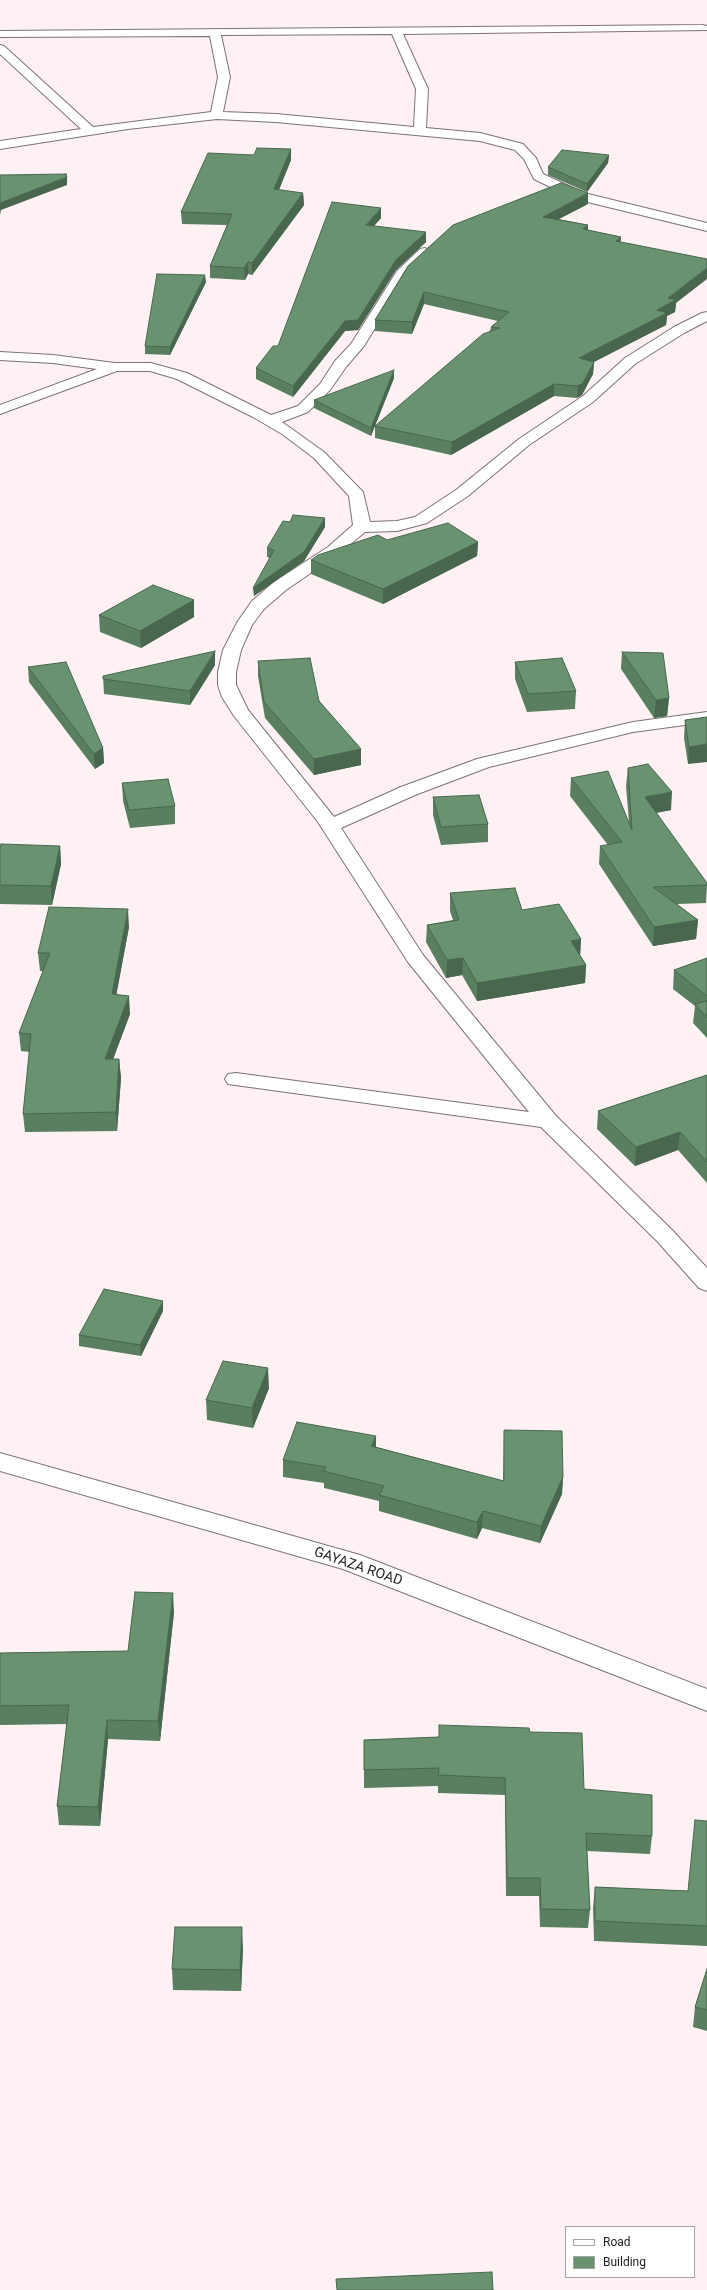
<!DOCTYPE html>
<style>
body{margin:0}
#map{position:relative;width:707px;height:2290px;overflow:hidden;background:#fdf1f3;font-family:Roboto,sans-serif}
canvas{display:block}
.legend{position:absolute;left:565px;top:2226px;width:130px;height:52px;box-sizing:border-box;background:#fff;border:1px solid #a6a5a5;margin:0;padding:5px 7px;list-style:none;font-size:12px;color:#211d1d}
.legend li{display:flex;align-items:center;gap:8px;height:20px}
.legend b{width:20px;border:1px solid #a6a5a5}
</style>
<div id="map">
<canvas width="707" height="2290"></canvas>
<ul class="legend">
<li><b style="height:5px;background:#fff"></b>Road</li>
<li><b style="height:11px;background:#689270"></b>Building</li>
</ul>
</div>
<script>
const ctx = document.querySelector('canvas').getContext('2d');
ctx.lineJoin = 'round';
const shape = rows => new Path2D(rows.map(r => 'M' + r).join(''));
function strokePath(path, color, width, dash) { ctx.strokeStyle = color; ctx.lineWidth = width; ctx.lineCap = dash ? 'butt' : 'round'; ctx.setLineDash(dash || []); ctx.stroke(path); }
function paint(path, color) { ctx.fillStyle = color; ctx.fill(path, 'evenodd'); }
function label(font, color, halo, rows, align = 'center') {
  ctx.font = font + ' Roboto,sans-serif'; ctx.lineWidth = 4; ctx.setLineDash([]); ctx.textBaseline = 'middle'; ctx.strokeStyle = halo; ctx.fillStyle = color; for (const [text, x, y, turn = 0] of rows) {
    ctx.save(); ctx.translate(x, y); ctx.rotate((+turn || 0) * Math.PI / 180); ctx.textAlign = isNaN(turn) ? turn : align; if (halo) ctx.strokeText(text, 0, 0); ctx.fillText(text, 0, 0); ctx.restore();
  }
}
const street = shape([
 [703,25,707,26,707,30,403,34,428,89,426,128,480,133,523,144,536,158,543,174,584,193,707,223,707,231,575,199,534,179,524,159,515,150,480,141,276,122,217,119,128,129,0,149,0,141,81,129,0,54,0,45,4,46,93,127,211,112,218,77,210,36,0,37,0,31,703,25],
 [392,34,416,89,414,127,276,114,223,112,230,77,221,35,392,34],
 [425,248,432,252,407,276,364,346,346,367,330,390,308,412,282,422,324,452,363,492,370,522,397,521,415,517,456,490,519,439,583,396,625,358,674,327,702,313,707,312,707,321,684,333,635,364,593,402,529,445,468,496,427,523,397,531,365,532,340,553,286,590,264,609,252,625,241,650,236,672,236,685,248,710,334,817,401,787,477,759,633,722,707,712,707,722,633,732,489,767,415,795,341,828,423,955,556,1116,673,1231,707,1268,707,1291,699,1288,657,1241,541,1127,228,1084,225,1079,228,1074,236,1073,529,1112,408,962,318,822,234,716,222,697,218,685,218,672,223,650,238,621,252,601,274,582,328,547,353,525,349,496,314,458,282,434,253,417,177,379,150,371,117,371,0,414,0,405,97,369,53,363,0,360,0,352,53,355,115,363,151,363,187,373,271,415,298,406,320,384,335,361,351,344,397,271,420,249,425,248]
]);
const primary = shape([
 [0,1453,360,1555,707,1689,707,1711,343,1569,0,1471,0,1453]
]);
const wall = shape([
 [291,149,291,160,279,190,303,193,304,205,252,275,248,274,245,280,210,278,210,266,227,225,182,224,181,212,254,155],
 [609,155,608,163,587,192,548,175,548,167],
 [588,204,558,219,588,225,588,230,621,237,620,242,676,303,675,312,667,316,666,325,594,362,593,374,582,395,577,398,554,396,451,455,375,438,375,426,490,331,491,327,498,321,424,304,412,334,375,331,375,320,408,266],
 [381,208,381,218,374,226,426,242,396,270,358,330,345,331,293,397,256,379,256,368,278,346],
 [206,282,170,355,145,354,145,346],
 [394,378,371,436,314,408,314,400],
 [325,527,304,561,254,596,270,558,267,557,267,548],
 [387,540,478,542,477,556,383,604,311,574,311,560],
 [194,600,194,617,141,648,100,632,99,615],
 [622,652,669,698,667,716,654,718,621,669],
 [258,661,319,701,361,749,361,765,314,775,265,718,258,676],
 [515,662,576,691,575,709,527,712,515,679],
 [215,665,190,705,104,694,103,676],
 [28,667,103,748,104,763,95,769,29,682],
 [707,717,688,764,684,738,685,720],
 [628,768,671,810,656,813,707,885,706,903,677,904,698,920,696,939,653,946,599,864,600,846,608,845,570,796,571,778,629,822,626,786],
 [122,783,175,806,175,824,130,828,123,801],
 [433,797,488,824,488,842,441,845,433,815],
 [60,846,61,864,52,905,0,904,0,849],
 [450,893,522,910,581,939,580,955,586,965,585,983,477,1001,462,975,446,978,426,942,427,925,453,920,450,911],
 [129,927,116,995,130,1014,113,1059,119,1059,121,1078,117,1131,25,1132,23,1114,30,1052,21,1051,19,1033,43,971,40,971,38,953],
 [707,958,707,1038,693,1023,695,1006,673,989,674,970],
 [707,1075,707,1183,678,1150,635,1166,597,1129,598,1111],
 [163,1311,141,1356,79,1346,79,1335],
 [269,1388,253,1428,207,1420,206,1400],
 [504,1430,563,1477,562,1494,540,1543,482,1528,477,1539,379,1511,379,1501,324,1488,324,1483,283,1477,283,1460,376,1447,503,1481],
 [174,1612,160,1741,108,1739,100,1826,59,1825,57,1806,67,1724,0,1725,0,1653,128,1651],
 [530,1732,584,1789,652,1836,650,1854,587,1851,590,1910,588,1928,540,1927,539,1896,506,1896,505,1795,438,1793,438,1786,364,1788,364,1740,439,1737],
 [707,1821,707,1946,594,1941,593,1908,595,1887,688,1891],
 [243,1948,241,1991,173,1990,172,1969],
 [707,1969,707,2031,693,2027,695,2007]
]);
const shadedWall = shape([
 [291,149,291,160,274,201,274,189],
 [609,155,608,163,587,192,587,184],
 [67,177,67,185,1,210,0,215,0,203],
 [303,193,304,205,252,275,252,263],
 [588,193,588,204,542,228,543,217],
 [381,208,381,218,366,235,366,225],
 [588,225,588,236,583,229],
 [426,232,426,242,396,270,358,330,345,331,293,397,293,386,345,321,396,260],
 [621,237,620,248,616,241],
 [248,262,248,274,245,280,244,268],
 [707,268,707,279,676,303,675,312,667,316,666,325,578,370,579,358,657,310,668,298],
 [205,275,206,282,170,355,170,347],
 [424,292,424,304,412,334,412,322],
 [594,362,593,374,582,395,577,398,578,386],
 [394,370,394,378,371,436,371,428],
 [554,384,554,396,451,455,452,442],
 [325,518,325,527,304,561,254,596,253,588],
 [478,542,477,556,383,604,383,589],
 [194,600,194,617,141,648,140,631],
 [215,651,215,665,190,705,190,691],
 [669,698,667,716,654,718,656,700],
 [707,744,707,762,688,764,689,747],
 [103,748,104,763,95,769,94,754],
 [361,749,361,765,314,775,314,759],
 [672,792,671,810,644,815,645,797],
 [60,846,61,864,52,905,51,886],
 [128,909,129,927,113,1013,112,994],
 [698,920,696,939,653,946,654,927],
 [581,939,580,957,571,941],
 [463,958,462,975,446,978,447,960],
 [586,965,585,983,477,1001,477,983],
 [129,996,130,1014,106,1078,105,1059],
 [119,1059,121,1078,117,1131,116,1112],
 [680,1132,678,1150,635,1166,636,1147],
 [163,1301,163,1311,141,1356,140,1345],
 [268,1368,269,1388,253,1428,252,1408],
 [376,1436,376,1452,371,1446],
 [563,1477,562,1494,540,1543,541,1526],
 [483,1511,482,1528,477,1539,477,1522],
 [173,1593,174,1612,160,1741,158,1721],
 [107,1720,108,1739,100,1826,98,1807],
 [242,1927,243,1948,241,1991,240,1970]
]);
const building = shape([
 [257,148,291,149,274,189,303,193,252,263,248,262,244,268,210,266,232,214,181,212,208,153,254,155,257,148],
 [562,150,609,155,587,184,548,167,562,150],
 [66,174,67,177,0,203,0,205,0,175,66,174],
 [561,183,588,193,543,217,588,225,583,229,621,237,616,241,707,259,707,268,668,298,676,300,657,310,667,313,579,358,594,362,583,383,578,386,554,384,452,442,375,426,483,334,500,328,491,327,509,312,424,292,412,322,375,320,408,266,453,225,561,183],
 [332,202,381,208,366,225,426,232,396,260,358,320,345,321,293,386,256,368,273,346,278,346,332,202],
 [157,274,205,275,170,347,145,346,157,274],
 [394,370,371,428,314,400,394,370],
 [293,515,325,518,304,552,253,588,274,550,267,548,283,521,290,522,293,515],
 [448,523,478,542,383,589,311,560,318,555,378,535,387,540,448,523],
 [153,585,194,600,140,631,99,615,153,585],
 [215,651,190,691,103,679,103,676,215,651],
 [622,652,663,653,669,698,656,700,622,652],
 [310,658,319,701,361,749,314,759,264,702,258,661,310,658],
 [562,658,576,691,528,694,515,662,562,658],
 [66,662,103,748,94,754,28,667,66,662],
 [707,717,707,744,689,747,685,720,707,717],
 [648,764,672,792,645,797,707,883,707,885,653,887,698,920,654,927,600,846,622,842,571,778,608,771,632,830,628,768,648,764],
 [168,779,175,806,129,810,122,783,168,779],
 [479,795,488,824,441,827,433,797,479,795],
 [1,844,60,846,51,886,0,885,0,849,1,844],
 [515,888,522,910,559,904,581,939,571,941,586,965,477,983,463,958,447,960,427,925,459,920,450,893,515,888],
 [49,907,128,909,112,994,129,996,105,1059,119,1059,116,1112,23,1114,31,1034,19,1033,50,953,38,953,49,907],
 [707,958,707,996,674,970,707,958],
 [707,1001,707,1018,695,1004,707,1001],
 [707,1075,707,1162,680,1132,636,1147,598,1111,707,1075],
 [104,1289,163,1301,140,1345,79,1335,104,1289],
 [223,1361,268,1368,252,1408,206,1400,223,1361],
 [297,1422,376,1436,371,1446,504,1481,504,1430,562,1431,563,1477,541,1526,483,1511,477,1522,379,1495,384,1486,323,1471,326,1467,283,1460,297,1422],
 [135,1592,173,1593,158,1721,107,1720,98,1807,57,1806,69,1705,0,1706,0,1653,128,1651,135,1592],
 [439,1725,529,1728,530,1732,582,1733,584,1789,652,1795,652,1836,586,1833,590,1910,541,1909,540,1878,507,1878,505,1778,438,1775,439,1768,364,1770,364,1740,439,1737,439,1725],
 [695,1820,707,1821,707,1926,595,1921,595,1887,688,1891,695,1820],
 [175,1927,242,1927,240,1970,172,1969,175,1927],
 [707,1969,707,2010,695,2007,707,1969],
 [492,2272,493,2290,337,2290,336,2279,492,2272]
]);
const streetNames = [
 ["GAYAZA ROAD",358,1567,19]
];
strokePath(street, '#7d7274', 2);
strokePath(primary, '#7d7274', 2);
paint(street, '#fff');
paint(primary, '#fff');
paint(wall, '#597e60');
paint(shadedWall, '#49664e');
paint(building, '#689270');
strokePath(building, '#49664e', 1);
label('14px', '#211d1d', '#fff', streetNames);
</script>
